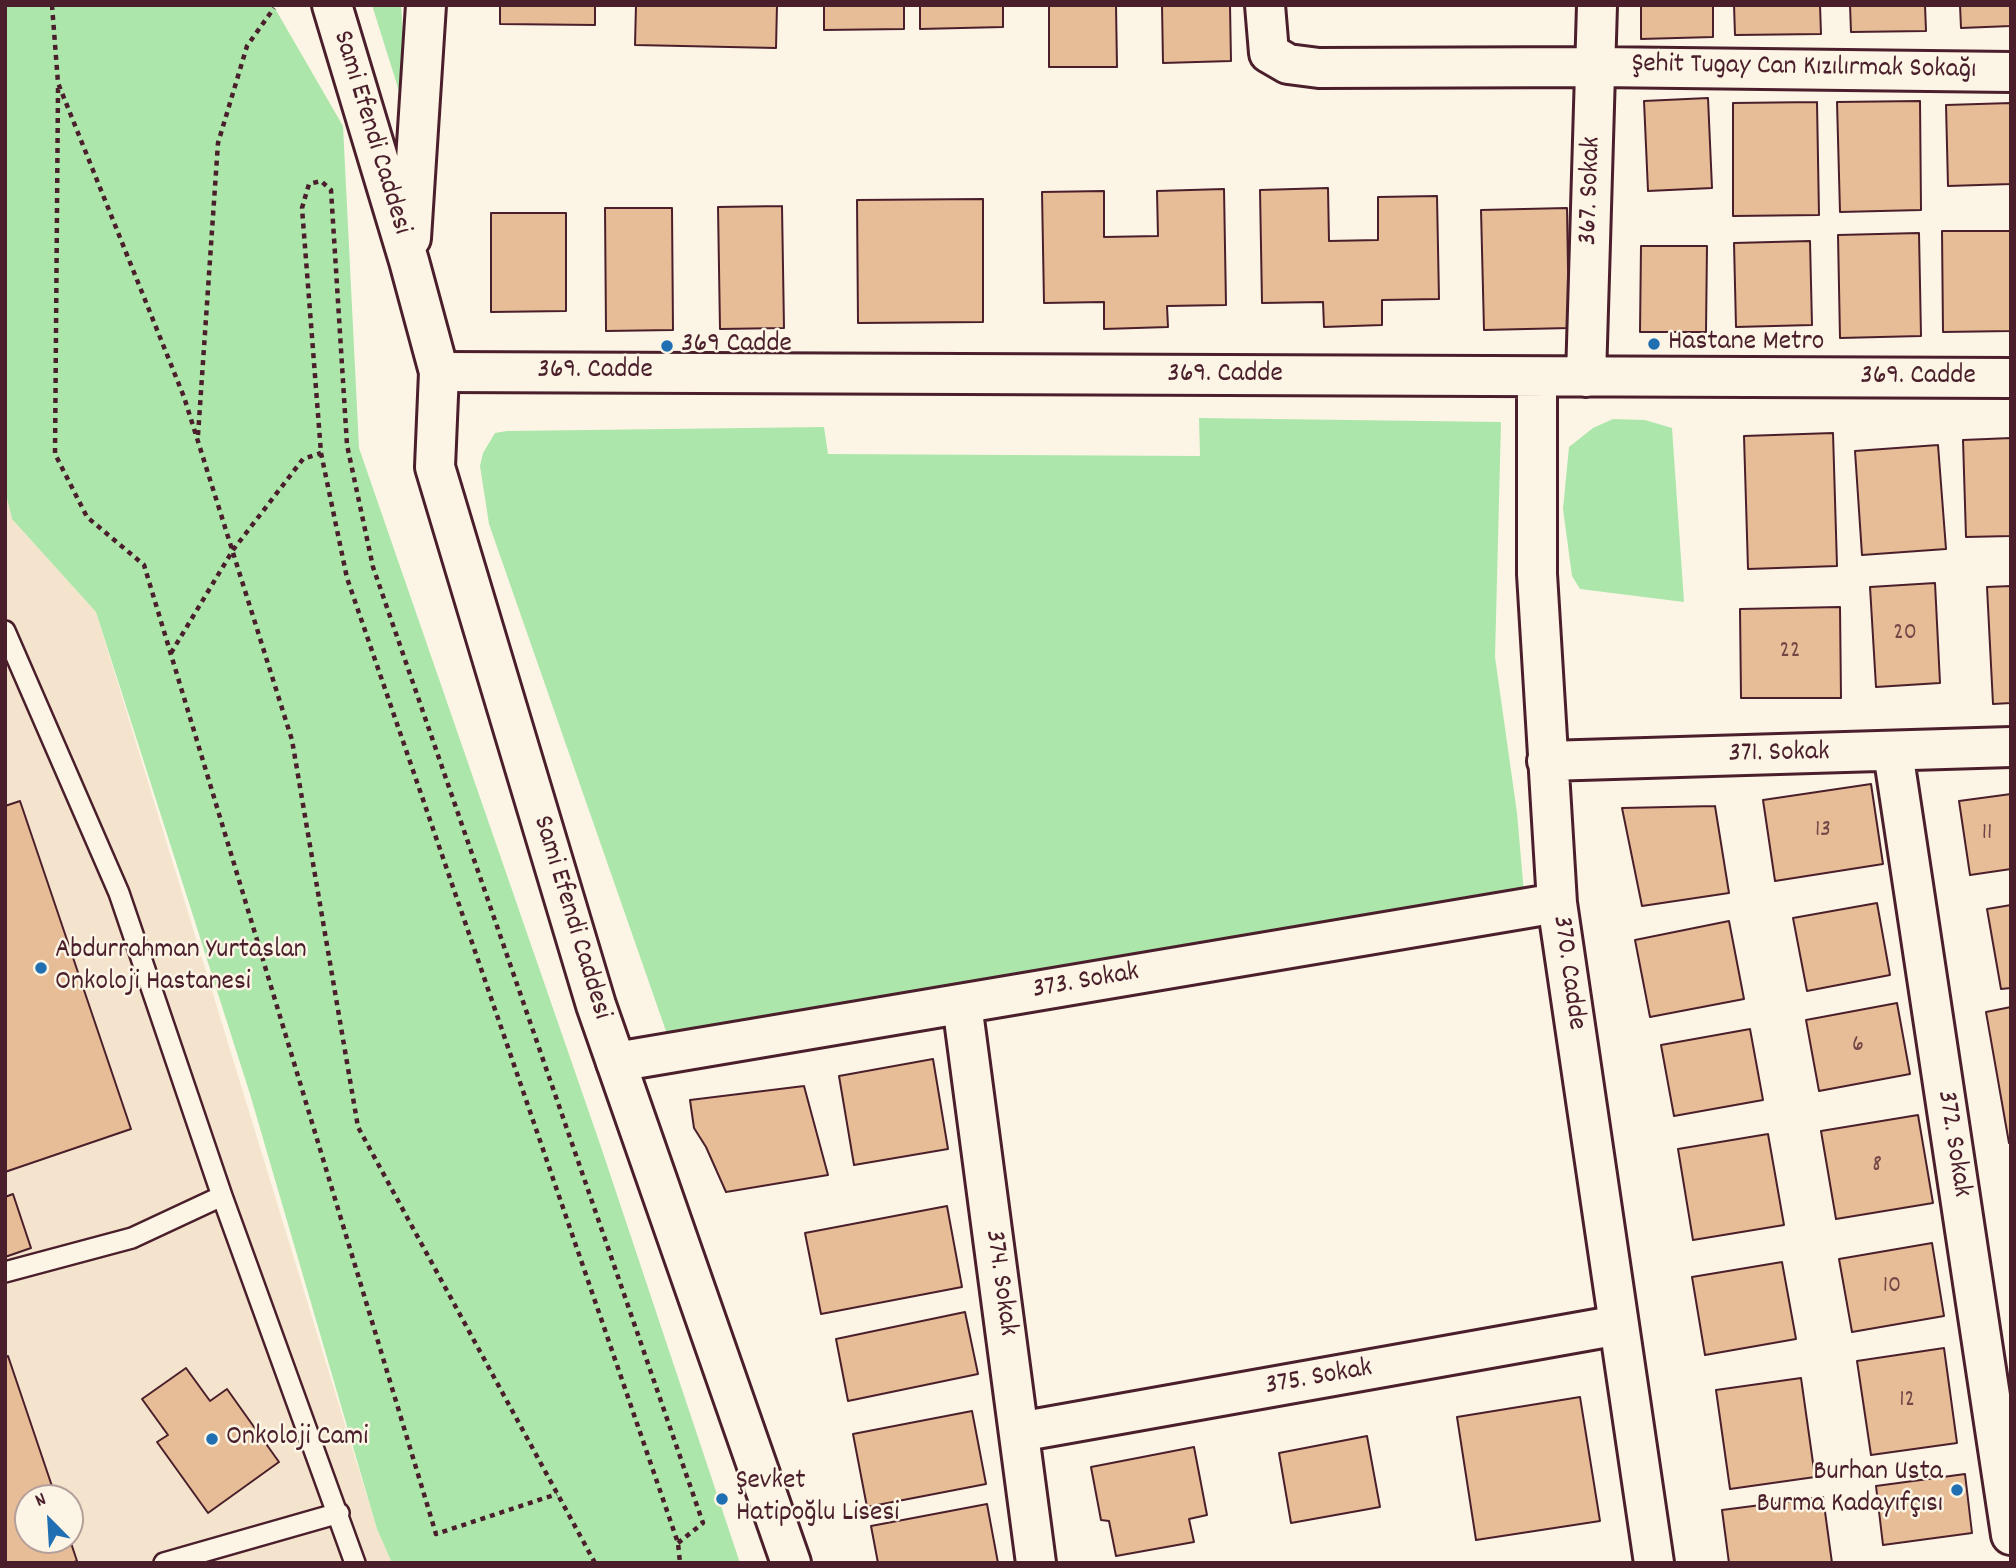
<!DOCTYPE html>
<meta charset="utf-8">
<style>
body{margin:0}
#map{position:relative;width:2016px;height:1568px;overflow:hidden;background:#fcf5e5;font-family:Dekko,sans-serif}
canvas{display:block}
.frame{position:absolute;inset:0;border:7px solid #4a1f2b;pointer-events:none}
.north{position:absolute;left:14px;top:1484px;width:70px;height:70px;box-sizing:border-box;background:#fcf5e5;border:2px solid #b59f9b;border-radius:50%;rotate:336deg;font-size:19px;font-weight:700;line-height:28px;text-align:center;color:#4a1f2b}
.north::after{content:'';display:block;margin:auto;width:24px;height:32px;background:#1f6fb2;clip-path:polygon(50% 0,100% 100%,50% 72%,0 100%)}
</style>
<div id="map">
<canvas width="2016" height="1568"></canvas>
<div class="frame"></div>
<div class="north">N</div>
</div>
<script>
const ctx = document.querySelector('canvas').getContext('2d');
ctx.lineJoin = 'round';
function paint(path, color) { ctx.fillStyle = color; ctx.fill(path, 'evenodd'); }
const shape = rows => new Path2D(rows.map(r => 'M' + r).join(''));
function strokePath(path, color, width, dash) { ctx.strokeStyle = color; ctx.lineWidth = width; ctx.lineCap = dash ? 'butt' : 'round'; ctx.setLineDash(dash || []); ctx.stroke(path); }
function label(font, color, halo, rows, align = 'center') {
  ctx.font = font + ' Dekko,sans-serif'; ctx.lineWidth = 5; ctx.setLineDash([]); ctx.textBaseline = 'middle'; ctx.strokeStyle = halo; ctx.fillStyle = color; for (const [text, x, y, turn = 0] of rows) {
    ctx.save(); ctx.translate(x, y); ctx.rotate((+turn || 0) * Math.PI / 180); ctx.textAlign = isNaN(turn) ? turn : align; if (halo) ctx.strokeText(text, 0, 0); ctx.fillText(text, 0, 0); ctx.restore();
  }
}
const built = shape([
 [5,490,12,519,96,612,377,1529,392,1563,5,1563],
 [28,1498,70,1498,70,1540,28,1540]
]);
const green = shape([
 [5,5,273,5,343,126,359,448,600,1144,740,1563,392,1563,377,1529,250,1094,96,612,12,519,5,490],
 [372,5,401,5,407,90,399,91],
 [1199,418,1501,422,1495,657,1517,813,1524,893,667,1034,489,524,480,466,483,453,495,433,507,431,824,427,828,454,1200,456],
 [1613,419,1645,420,1672,428,1684,602,1580,589,1572,576,1563,509,1569,447,1593,428]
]);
const building = shape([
 [500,5,595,5,595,25,500,24,500,5],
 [636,5,777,5,776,48,635,45,636,5],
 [824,5,904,5,904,29,824,30,824,5],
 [920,5,1003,5,1003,27,920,29,920,5],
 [1049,5,1116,5,1117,67,1049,67,1049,5],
 [1162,5,1230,5,1231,61,1163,63,1162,5],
 [1641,5,1713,5,1713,37,1641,39,1641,5],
 [1734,5,1820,5,1821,34,1735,35,1734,5],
 [1850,5,1925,5,1926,31,1851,32,1850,5],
 [1960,5,2011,5,2011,26,1961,28,1960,5],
 [1708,98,1712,188,1648,191,1644,101,1708,98],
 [1920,101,1921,210,1840,212,1837,102,1920,101],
 [1817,102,1819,215,1733,216,1733,103,1817,102],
 [2011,103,2011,184,1948,186,1946,105,2011,103],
 [1328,188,1329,241,1378,240,1378,197,1437,196,1439,299,1382,300,1382,325,1324,327,1323,302,1262,303,1260,190,1328,188],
 [1224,189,1226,305,1167,306,1168,327,1104,329,1104,302,1044,303,1042,192,1104,191,1104,237,1158,236,1157,191,1224,189],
 [983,199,983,322,858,323,857,200,983,199],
 [782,206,784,328,720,329,718,207,782,206],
 [605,208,672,208,673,330,606,331,605,208],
 [1567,208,1569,328,1484,330,1481,210,1567,208],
 [491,213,566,213,566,311,491,312,491,213],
 [1942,231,2011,231,2011,331,1943,332,1942,231],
 [1919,233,1921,336,1840,338,1838,235,1919,233],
 [1810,241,1812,325,1736,327,1734,243,1810,241],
 [1641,246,1707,246,1706,332,1640,332,1641,246],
 [1833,433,1837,566,1748,569,1744,436,1833,433],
 [2011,438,2011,536,1966,537,1963,440,2011,438],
 [1938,445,1946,549,1862,555,1855,451,1938,445],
 [1935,583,1940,683,1876,687,1870,587,1935,583],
 [2011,586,2011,703,1993,704,1987,587,2011,586],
 [1840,607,1841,698,1741,698,1740,609,1840,607],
 [1871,784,1883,864,1775,881,1763,800,1871,784],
 [2011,794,2011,869,1970,875,1959,801,2011,794],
 [20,801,131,1129,5,1172,5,806,20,801],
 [1715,806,1729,893,1642,906,1622,808,1715,806],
 [1877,903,1890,975,1807,991,1793,918,1877,903],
 [2011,905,2011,988,2001,989,1987,909,2011,905],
 [1729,921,1744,999,1650,1017,1635,940,1729,921],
 [1897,1003,1910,1074,1819,1091,1806,1020,1897,1003],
 [2011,1007,2011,1142,2009,1143,1986,1012,2011,1007],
 [1750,1029,1763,1100,1674,1116,1661,1045,1750,1029],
 [933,1059,948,1149,854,1165,839,1076,933,1059],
 [804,1086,828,1175,726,1192,706,1147,694,1128,690,1100,804,1086],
 [1918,1115,1933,1203,1836,1219,1821,1131,1918,1115],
 [1768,1134,1784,1225,1693,1240,1678,1149,1768,1134],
 [13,1194,31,1248,5,1257,5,1197,13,1194],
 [947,1206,962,1287,821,1314,805,1233,947,1206],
 [1932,1243,1944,1316,1852,1332,1839,1259,1932,1243],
 [1782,1262,1796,1339,1705,1355,1692,1277,1782,1262],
 [965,1312,978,1374,848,1401,836,1339,965,1312],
 [1944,1348,1957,1443,1871,1455,1857,1361,1944,1348],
 [8,1356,56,1498,28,1498,28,1540,70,1540,77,1561,71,1563,5,1563,5,1357,8,1356],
 [186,1368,210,1401,227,1389,279,1462,208,1513,157,1442,168,1435,142,1399,186,1368],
 [1801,1378,1815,1477,1730,1489,1716,1390,1801,1378],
 [1580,1397,1600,1521,1476,1540,1457,1417,1580,1397],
 [972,1411,986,1484,867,1507,853,1434,972,1411],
 [1367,1436,1380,1507,1291,1523,1279,1453,1367,1436],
 [1194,1447,1207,1515,1189,1519,1194,1542,1116,1556,1109,1521,1101,1520,1091,1467,1194,1447],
 [1965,1474,1972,1533,1883,1545,1876,1486,1965,1474],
 [1823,1497,1832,1563,1729,1563,1722,1510,1823,1497],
 [987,1504,998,1563,878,1563,871,1526,987,1504]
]);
const path = shape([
 [52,5,58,83,184,397,292,740,358,1127,595,1563],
 [58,88,55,454,87,517,144,565,436,1534,557,1494],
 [198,435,218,143,247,46,274,8],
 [171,653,233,550,303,459,321,453],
 [678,1543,703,1523,373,567,347,445,331,190,321,181,309,184,302,208,321,453,347,578,678,1543,680,1563]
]);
const service = shape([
 [5,631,119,893,222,1196,355,1563],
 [5,1272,132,1238,222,1196],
 [164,1563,339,1513]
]);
const minor = shape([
 [1265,5,1269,53,1288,64,1319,68,1597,67,2011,72],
 [439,372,2011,378],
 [1537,377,1537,574,1557,903,1654,1563],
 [1586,377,1597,5],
 [1893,752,2011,1535],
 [1547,761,2011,747],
 [962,1004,1036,1563],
 [616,1062,1557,903],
 [1019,1432,1619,1325]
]);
const secondary = shape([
 [332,5,409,261,439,372,435,467,596,1005,791,1563],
 [411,238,426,5]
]);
const markers = [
 [1654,344,7,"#1f6fb2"],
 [667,346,7,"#1f6fb2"],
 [41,968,7,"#1f6fb2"],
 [212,1439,7,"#1f6fb2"],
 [1957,1490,7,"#1f6fb2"],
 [722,1499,7,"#1f6fb2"]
];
const numberNames = [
 ["20",1905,635],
 ["22",1790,653],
 ["13",1823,832],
 ["11",1987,835],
 ["6",1858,1047],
 ["8",1877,1167],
 ["10",1892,1288],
 ["12",1907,1402]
];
const streetNames = [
 ["Şehit Tugay Can Kızılırmak Sokağı",1804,69,1],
 ["Sami Efendi Caddesi",370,133,73],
 ["367. Sokak",1592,191,-88],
 ["369. Cadde",595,372],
 ["369. Cadde",1225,376],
 ["369. Cadde",1918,378],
 ["371. Sokak",1779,755,-1],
 ["Sami Efendi Caddesi",570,918,73],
 ["370. Cadde",1567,973,82],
 ["373. Sokak",1086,983,-10],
 ["372. Sokak",1952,1144,81],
 ["374. Sokak",999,1283,82],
 ["375. Sokak",1319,1379,-10]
];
const poiNames = [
 ["Hastane Metro",1668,344],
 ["369 Cadde",681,346],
 ["Abdurrahman Yurtaslan",55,952],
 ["Onkoloji Hastanesi",55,984],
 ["Onkoloji Cami",226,1439],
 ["Burhan Usta",1943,1474,"right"],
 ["Burma Kadayıfçısı",1943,1506,"right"],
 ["Şevket",736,1483],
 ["Hatipoğlu Lisesi",736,1515]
];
paint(built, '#f5e4cd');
paint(green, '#ace6ab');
paint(building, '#e6bd96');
strokePath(building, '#4a1f2b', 2);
strokePath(service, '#4a1f2b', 24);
strokePath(minor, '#4a1f2b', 44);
strokePath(secondary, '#4a1f2b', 44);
strokePath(path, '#4a1f2b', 4.5, [5, 5]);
strokePath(service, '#fcf5e5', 19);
strokePath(minor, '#fcf5e5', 38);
strokePath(secondary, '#fcf5e5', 38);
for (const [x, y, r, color] of markers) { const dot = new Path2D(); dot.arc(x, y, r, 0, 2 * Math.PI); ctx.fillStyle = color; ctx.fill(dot); strokePath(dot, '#fcf5e5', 2.5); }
label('24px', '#714646', null, numberNames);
label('28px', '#4a1f2b', '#fcf5e5', streetNames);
label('28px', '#4a1f2b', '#fcf5e5', poiNames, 'left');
</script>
